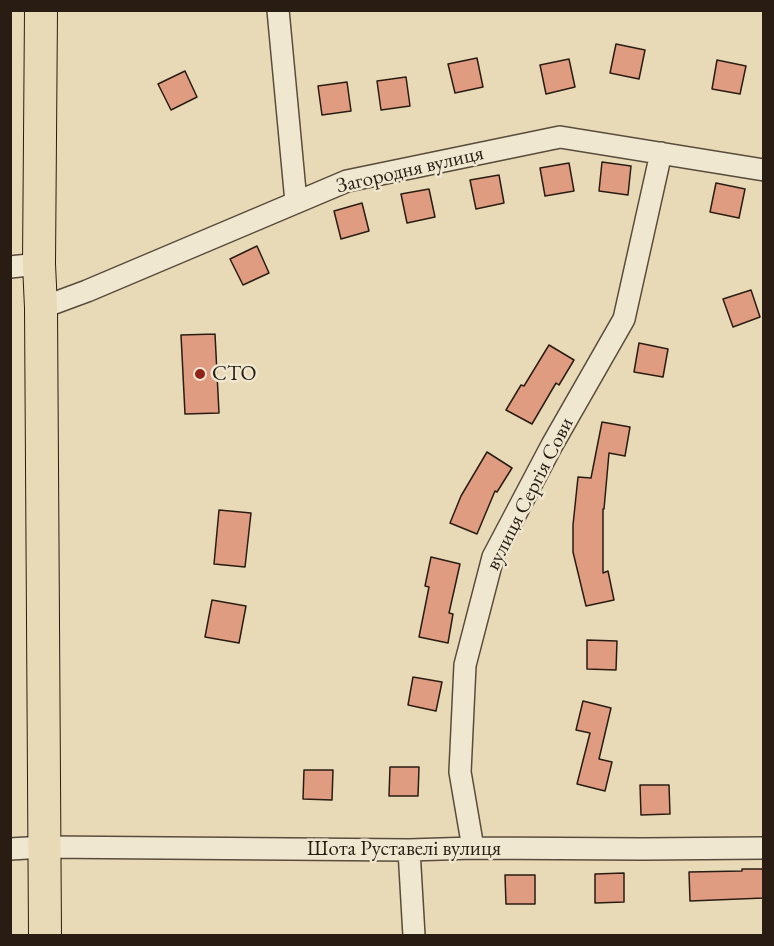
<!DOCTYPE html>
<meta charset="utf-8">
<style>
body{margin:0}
#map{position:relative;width:774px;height:946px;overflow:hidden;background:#e8dab7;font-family:"EB Garamond",serif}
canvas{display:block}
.frame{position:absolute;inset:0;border:12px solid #291d13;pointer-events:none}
</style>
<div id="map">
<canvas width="774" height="946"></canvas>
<div class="frame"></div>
</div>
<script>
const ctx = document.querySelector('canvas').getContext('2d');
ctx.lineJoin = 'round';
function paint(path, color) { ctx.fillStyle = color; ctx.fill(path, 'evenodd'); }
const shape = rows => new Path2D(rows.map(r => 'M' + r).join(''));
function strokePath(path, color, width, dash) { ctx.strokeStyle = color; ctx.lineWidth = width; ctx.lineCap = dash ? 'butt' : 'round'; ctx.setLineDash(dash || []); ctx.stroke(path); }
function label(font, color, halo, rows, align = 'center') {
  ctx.font = font + ' "EB Garamond",serif'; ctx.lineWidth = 5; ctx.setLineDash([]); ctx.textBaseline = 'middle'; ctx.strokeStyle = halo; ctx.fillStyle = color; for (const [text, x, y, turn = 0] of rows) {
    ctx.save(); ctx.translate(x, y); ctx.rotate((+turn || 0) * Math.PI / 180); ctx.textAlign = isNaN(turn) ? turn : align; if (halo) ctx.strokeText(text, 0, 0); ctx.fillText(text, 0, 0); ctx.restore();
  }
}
const building = shape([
 [616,44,645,50,639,79,610,73,616,44],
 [477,58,483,87,455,93,448,64,477,58],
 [569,59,575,87,546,94,540,65,569,59],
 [717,60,746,66,740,94,712,89,717,60],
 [185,71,197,97,171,110,158,84,185,71],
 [406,77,410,106,381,110,377,81,406,77],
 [347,82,351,111,322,115,318,86,347,82],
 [602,162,631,166,628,195,599,191,602,162],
 [569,163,574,191,545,196,540,168,569,163],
 [499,175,504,203,476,209,470,180,499,175],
 [716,183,745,189,739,218,710,212,716,183],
 [429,189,435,217,407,223,401,194,429,189],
 [362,203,369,231,341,239,334,211,362,203],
 [257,246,269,273,243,285,230,259,257,246],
 [751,290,760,317,733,327,723,299,751,290],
 [215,334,219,413,185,414,181,335,215,334],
 [639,343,668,349,663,377,634,372,639,343],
 [549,345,574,360,559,385,556,383,532,424,506,410,521,385,524,386,549,345],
 [602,422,630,427,625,456,609,453,604,509,603,509,603,573,608,571,614,600,586,606,573,552,573,525,578,477,591,478,602,422],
 [487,452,512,468,497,492,495,491,477,534,450,523,461,496,487,452],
 [219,510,251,513,245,567,214,564,219,510],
 [431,557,460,564,449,613,453,614,448,643,419,637,429,587,425,586,431,557],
 [212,600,246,606,239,643,205,637,212,600],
 [587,640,617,641,616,670,587,669,587,640],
 [413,677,442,682,436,711,408,705,413,677],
 [583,701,611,708,599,759,612,762,605,791,577,784,590,733,576,730,583,701],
 [390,767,419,767,418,796,389,796,390,767],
 [304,770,333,770,332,800,303,799,304,770],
 [640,785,669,785,670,814,641,815,640,785],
 [742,869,764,869,764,898,690,901,689,872,742,871,742,869],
 [624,873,624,902,595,903,595,874,624,873],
 [505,875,535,875,535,904,506,904,505,875]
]);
const minor = shape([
 [278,10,296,202],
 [10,267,39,264],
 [41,308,87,291,347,181,560,137,764,170],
 [473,848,460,772,465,665,493,557,552,445,624,319,661,153],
 [10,849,45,847,409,850,473,848,643,849,764,848],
 [409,850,414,936]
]);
const highway = shape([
 [41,10,39,264,41,308,45,936]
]);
const markers = [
 [200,374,6,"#8f2418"]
];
const streetNames = [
 ["Загородня вулиця",410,170,-13],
 ["вулиця Сергія Сови",530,494,-63],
 ["Шота Руставелі вулиця",404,849]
];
const poiNames = [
 ["СТО",212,374]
];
paint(building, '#e09c80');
strokePath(building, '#291d13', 1.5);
strokePath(minor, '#594c3c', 24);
strokePath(highway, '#291d13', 34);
strokePath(minor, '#f0e7d0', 21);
strokePath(highway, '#e8dab7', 32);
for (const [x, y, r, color] of markers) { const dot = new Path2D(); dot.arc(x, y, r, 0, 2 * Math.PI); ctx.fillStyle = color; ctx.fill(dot); strokePath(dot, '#f0e7d0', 2); }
label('21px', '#291d13', '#f0e7d0', streetNames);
label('21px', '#291d13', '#f0e7d0', poiNames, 'left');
</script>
